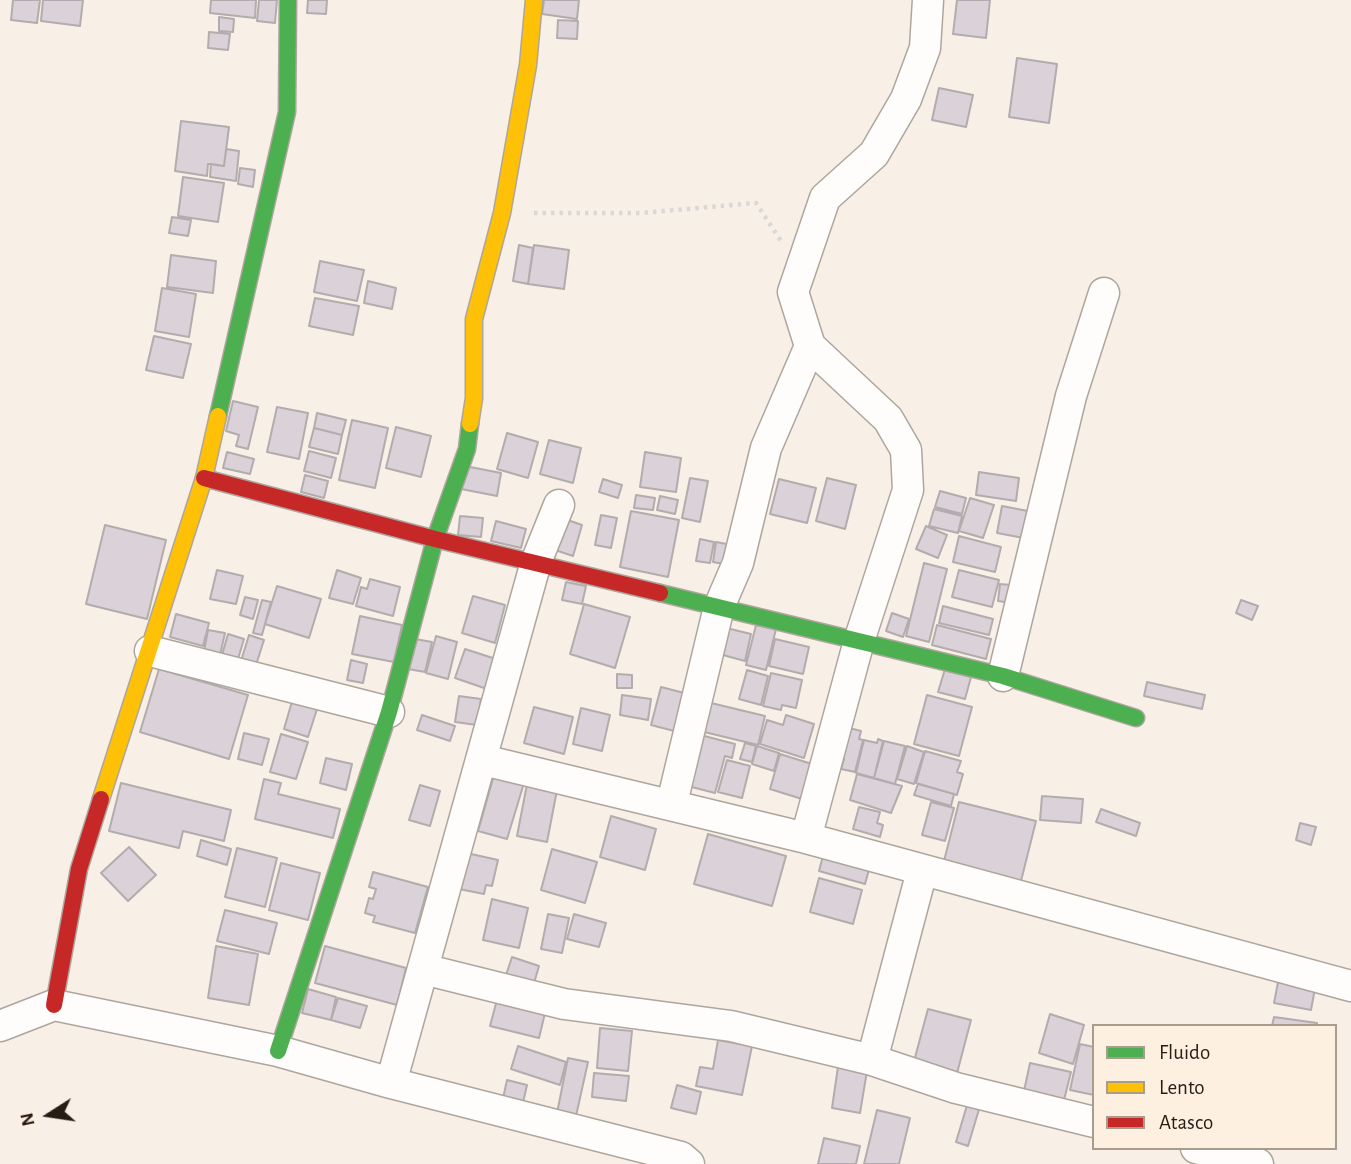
<!DOCTYPE html>
<style>
body{margin:0}
#map{position:relative;width:1351px;height:1164px;overflow:hidden;background:#f8f0e7;font-family:"Alegreya Sans",sans-serif}
canvas{display:block}
.legend{position:absolute;left:1092px;top:1024px;width:245px;height:126px;box-sizing:border-box;background:#fef0e1;border:2px solid #a89c8f;margin:0;padding:9px 12px;list-style:none;font-size:21px;color:#261e15}
.legend li{display:flex;align-items:center;gap:14px;height:35px}
.legend b{width:35px;border:2px solid #a89c8f}
.north{position:absolute;left:14px;top:1080px;width:70px;height:70px;-webkit-text-stroke:5px #fef0e1;paint-order:stroke;rotate:258deg;font-size:19px;font-weight:700;line-height:28px;text-align:center;color:#261e15}
.north::after{content:'';display:block;margin:auto;width:24px;height:32px;background:#261e15;clip-path:polygon(50% 0,100% 100%,50% 72%,0 100%)}
</style>
<div id="map">
<canvas width="1351" height="1164"></canvas>
<ul class="legend">
<li><b style="height:9px;background:#4caf50"></b>Fluido</li>
<li><b style="height:9px;background:#ffc107"></b>Lento</li>
<li><b style="height:9px;background:#c62828"></b>Atasco</li>
</ul>
<div class="north">N</div>
</div>
<script>
const ctx = document.querySelector('canvas').getContext('2d');
ctx.lineJoin = 'round';
function paint(path, color) { ctx.fillStyle = color; ctx.fill(path, 'evenodd'); }
const shape = rows => new Path2D(rows.map(r => 'M' + r).join(''));
function strokePath(path, color, width, dash) { ctx.strokeStyle = color; ctx.lineWidth = width; ctx.lineCap = dash ? 'butt' : 'round'; ctx.setLineDash(dash || []); ctx.stroke(path); }
const building = shape([
 [13,0,40,0,37,23,11,20,13,0],
 [43,0,83,0,80,26,41,21,43,0],
 [211,0,256,0,255,18,210,13,211,0],
 [259,0,277,0,275,23,257,21,259,0],
 [308,0,327,0,326,14,307,13,308,0],
 [544,0,579,0,577,19,542,14,544,0],
 [957,0,990,0,986,38,953,34,957,0],
 [219,17,234,19,233,32,219,31,219,17],
 [558,20,578,21,577,39,557,38,558,20],
 [209,32,230,34,228,50,208,48,209,32],
 [1017,58,1057,64,1049,123,1009,117,1017,58],
 [939,88,973,95,966,127,932,120,939,88],
 [181,121,229,127,224,166,208,164,207,176,175,171,181,121],
 [226,149,239,151,236,181,210,177,211,164,224,166,226,149],
 [240,168,255,170,253,187,238,184,240,168],
 [183,177,224,183,218,222,178,216,183,177],
 [172,217,191,220,188,236,169,233,172,217],
 [519,245,533,248,528,284,513,281,519,245],
 [534,245,569,250,564,289,528,284,534,245],
 [171,255,216,261,213,293,167,287,171,255],
 [320,261,364,270,357,301,314,292,320,261],
 [368,281,396,288,392,309,364,303,368,281],
 [162,288,196,294,189,337,155,331,162,288],
 [315,298,359,306,353,335,309,326,315,298],
 [154,336,191,344,183,378,146,370,154,336],
 [233,401,258,407,248,449,236,446,239,435,226,431,233,401],
 [277,407,308,413,299,459,267,452,277,407],
 [317,413,346,420,342,435,314,428,317,413],
 [352,420,388,428,375,488,339,480,352,420],
 [396,427,431,436,421,477,386,468,396,427],
 [314,428,342,435,338,454,309,447,314,428],
 [507,433,538,442,528,478,497,469,507,433],
 [549,440,581,448,573,483,540,474,549,440],
 [309,451,336,458,331,478,304,471,309,451],
 [227,452,254,459,250,474,223,468,227,452],
 [645,452,681,458,676,492,640,487,645,452],
 [465,466,501,473,497,496,461,489,465,466],
 [979,472,1019,478,1016,501,976,495,979,472],
 [305,475,328,481,324,498,301,492,305,475],
 [690,478,708,481,700,522,682,518,690,478],
 [827,478,856,485,845,529,816,521,827,478],
 [603,479,622,485,618,498,599,492,603,479],
 [779,479,816,488,807,523,770,514,779,479],
 [940,491,966,498,962,514,935,507,940,491],
 [636,495,655,498,653,510,634,508,636,495],
 [660,496,678,500,675,514,657,510,660,496],
 [970,498,994,505,983,538,959,531,970,498],
 [1002,506,1033,512,1029,539,997,533,1002,506],
 [934,509,962,516,958,533,929,526,934,509],
 [631,511,679,520,668,577,620,567,631,511],
 [601,515,617,518,611,548,595,545,601,515],
 [460,516,483,518,481,537,458,535,460,516],
 [562,518,582,525,573,556,552,549,562,518],
 [496,521,526,529,521,548,491,541,496,521],
 [105,525,166,540,147,619,86,604,105,525],
 [926,526,947,535,938,558,916,549,926,526],
 [959,536,1001,547,995,572,953,562,959,536],
 [700,539,714,542,710,563,696,561,700,539],
 [716,542,732,545,729,565,713,562,716,542],
 [924,563,947,569,929,642,906,636,924,563],
 [217,570,243,576,236,604,210,599,217,570],
 [337,570,361,578,353,604,329,598,337,570],
 [959,570,999,580,992,607,952,597,959,570],
 [370,579,400,587,393,616,356,606,361,587,367,589,370,579],
 [566,582,586,586,582,604,562,600,566,582],
 [1000,584,1012,585,1011,603,998,601,1000,584],
 [277,586,321,599,309,638,265,624,277,586],
 [473,596,505,605,495,643,462,633,473,596],
 [245,597,258,600,253,619,240,615,245,597],
 [262,600,271,602,262,635,253,633,262,600],
 [1241,600,1258,606,1252,620,1236,613,1241,600],
 [584,604,630,617,615,668,570,654,584,604],
 [943,606,993,619,989,635,939,623,943,606],
 [892,613,909,619,903,637,886,631,892,613],
 [176,614,209,623,203,646,170,637,176,614],
 [360,616,402,625,394,662,352,654,360,616],
 [756,625,776,629,766,670,746,665,756,625],
 [937,625,991,639,986,659,932,645,937,625],
 [718,626,751,634,745,661,712,652,718,626],
 [208,630,225,633,220,655,204,651,208,630],
 [228,634,244,639,238,659,222,655,228,634],
 [249,635,264,640,256,665,241,661,249,635],
 [436,636,457,642,448,679,426,673,436,636],
 [415,639,432,642,425,672,408,669,415,639],
 [775,639,809,647,803,674,769,666,775,639],
 [465,649,496,659,487,689,455,678,465,649],
 [351,660,367,664,363,683,347,680,351,660],
 [159,669,248,695,229,759,140,732,159,669],
 [945,669,971,677,965,699,938,692,945,669],
 [747,670,768,676,761,705,739,699,747,670],
 [771,673,802,680,796,708,782,705,781,710,763,706,771,673],
 [617,674,632,675,632,688,617,688,617,674],
 [1147,682,1205,695,1202,709,1144,696,1147,682],
 [661,687,692,695,682,733,651,725,661,687],
 [622,695,651,699,648,720,620,715,622,695],
 [927,695,972,707,959,756,914,744,927,695],
 [459,696,481,699,477,725,455,722,459,696],
 [293,698,318,706,308,737,284,729,293,698],
 [707,702,765,716,758,745,700,731,707,702],
 [534,707,573,717,564,754,524,743,534,707],
 [581,708,610,715,602,751,573,744,581,708],
 [422,715,455,726,450,741,417,730,422,715],
 [786,715,814,724,804,758,760,744,767,720,783,725,786,715],
 [841,726,861,731,859,739,863,740,855,772,841,769,844,759,833,757,841,726],
 [244,733,269,739,262,765,238,759,244,733],
 [693,733,735,744,732,758,725,756,715,793,680,784,693,733],
 [281,734,308,742,296,779,270,772,281,734],
 [878,739,883,741,874,778,856,773,864,740,877,743,878,739],
 [884,741,905,746,895,784,874,778,884,741],
 [745,743,756,746,752,762,740,759,745,743],
 [757,746,779,753,774,771,752,764,757,746],
 [907,746,924,752,914,784,897,779,907,746],
 [925,751,961,761,957,772,963,774,957,795,916,783,925,751],
 [780,754,812,764,802,799,770,789,780,754],
 [326,758,352,764,346,790,320,783,326,758],
 [727,760,750,766,742,798,718,792,727,760],
 [857,774,902,786,891,813,850,800,857,774],
 [494,775,524,783,507,839,478,831,494,775],
 [264,779,281,783,278,794,340,809,333,838,255,819,264,779],
 [528,779,558,785,547,842,517,836,528,779],
 [121,783,231,810,224,841,183,831,179,848,109,831,121,783],
 [918,784,954,794,951,806,914,795,918,784],
 [420,785,440,791,430,826,409,820,420,785],
 [1042,796,1083,799,1081,823,1040,820,1042,796],
 [931,802,954,808,945,841,922,835,931,802],
 [959,802,1036,821,1021,881,944,861,959,802],
 [859,807,880,812,877,823,883,825,880,837,853,829,859,807],
 [1101,809,1140,823,1136,836,1096,822,1101,809],
 [611,816,656,829,645,870,600,857,611,816],
 [1300,823,1316,827,1311,845,1296,840,1300,823],
 [708,834,786,856,772,906,694,884,708,834],
 [201,840,231,849,227,865,197,856,201,840],
 [129,847,156,875,128,901,101,873,129,847],
 [237,848,277,858,265,907,225,897,237,848],
 [552,849,597,862,585,903,541,890,552,849],
 [462,852,498,860,492,886,486,885,484,894,454,888,462,852],
 [824,852,870,866,865,884,819,871,824,852],
 [281,863,320,873,308,920,269,910,281,863],
 [373,872,428,887,415,933,373,922,375,916,365,913,369,898,373,899,376,889,369,887,373,872],
 [819,878,862,890,853,924,810,912,819,878],
 [492,899,528,908,519,948,483,940,492,899],
 [225,910,277,923,269,954,217,941,225,910],
 [548,914,569,918,562,953,541,949,548,914],
 [574,914,606,923,599,947,567,939,574,914],
 [216,946,258,954,249,1005,208,998,216,946],
 [325,946,406,968,397,1005,315,983,325,946],
 [512,957,539,966,532,990,504,981,512,957],
 [1279,977,1316,983,1311,1010,1274,1003,1279,977],
 [308,989,336,997,331,1020,302,1013,308,989],
 [498,996,546,1009,539,1038,490,1026,498,996],
 [338,998,367,1006,360,1028,331,1020,338,998],
 [928,1009,971,1020,956,1077,913,1065,928,1009],
 [1050,1014,1084,1025,1073,1064,1039,1053,1050,1014],
 [1274,1017,1317,1023,1317,1026,1272,1026,1274,1017],
 [600,1028,632,1031,628,1071,597,1068,600,1028],
 [718,1040,752,1046,742,1095,696,1086,700,1067,713,1069,718,1040],
 [1080,1044,1094,1047,1094,1095,1070,1090,1080,1044],
 [518,1046,566,1062,560,1085,511,1069,518,1046],
 [568,1058,588,1062,576,1116,557,1113,568,1058],
 [839,1060,868,1065,860,1113,832,1108,839,1060],
 [1030,1063,1071,1072,1064,1100,1024,1091,1030,1063],
 [594,1073,629,1076,626,1101,592,1097,594,1073],
 [507,1080,527,1085,522,1107,502,1103,507,1080],
 [677,1085,701,1092,696,1114,671,1108,677,1085],
 [968,1102,980,1106,968,1146,956,1142,968,1102],
 [877,1110,910,1118,899,1164,864,1164,877,1110],
 [824,1138,860,1146,856,1164,818,1164,824,1138]
]);
const path = shape([
 [534,213,640,213,756,203,781,241]
]);
const street = shape([
 [150,651,389,712],
 [1003,676,1071,396,1104,293],
 [483,760,806,838,1351,986],
 [672,803,719,607,738,563,766,448,810,346,793,292,825,198,874,154,906,99,925,48,928,0],
 [806,838,859,641,908,490,906,450,888,419,810,346],
 [423,969,564,1004,731,1026,872,1060,956,1088,1094,1122],
 [0,1026,54,1005,278,1051,391,1083,681,1157,689,1164],
 [872,1060,922,871],
 [391,1083,536,562,559,505],
 [1196,1148,1258,1164]
]);
const fast = shape([
 [218,416,287,112,288,0],
 [660,593,1003,676,1136,718],
 [278,1051,389,712,435,539,467,449,470,424]
]);
const slow = shape([
 [470,424,474,398,474,319,502,213,528,65,534,0],
 [101,799,204,478,218,416]
]);
const jam = shape([
 [204,478,435,539,660,593],
 [54,1005,79,869,101,799]
]);
paint(building, '#dad1d9');
strokePath(building, '#b2acad', 2);
strokePath(street, '#aea69e', 33);
strokePath(fast, '#aea69e', 19);
strokePath(slow, '#aea69e', 19);
strokePath(jam, '#aea69e', 19);
strokePath(path, '#dad7d5', 4.5, [3.5, 5]);
strokePath(street, '#fefdfb', 30);
strokePath(fast, '#4caf50', 16);
strokePath(slow, '#ffc107', 16);
strokePath(jam, '#c62828', 16);
</script>
